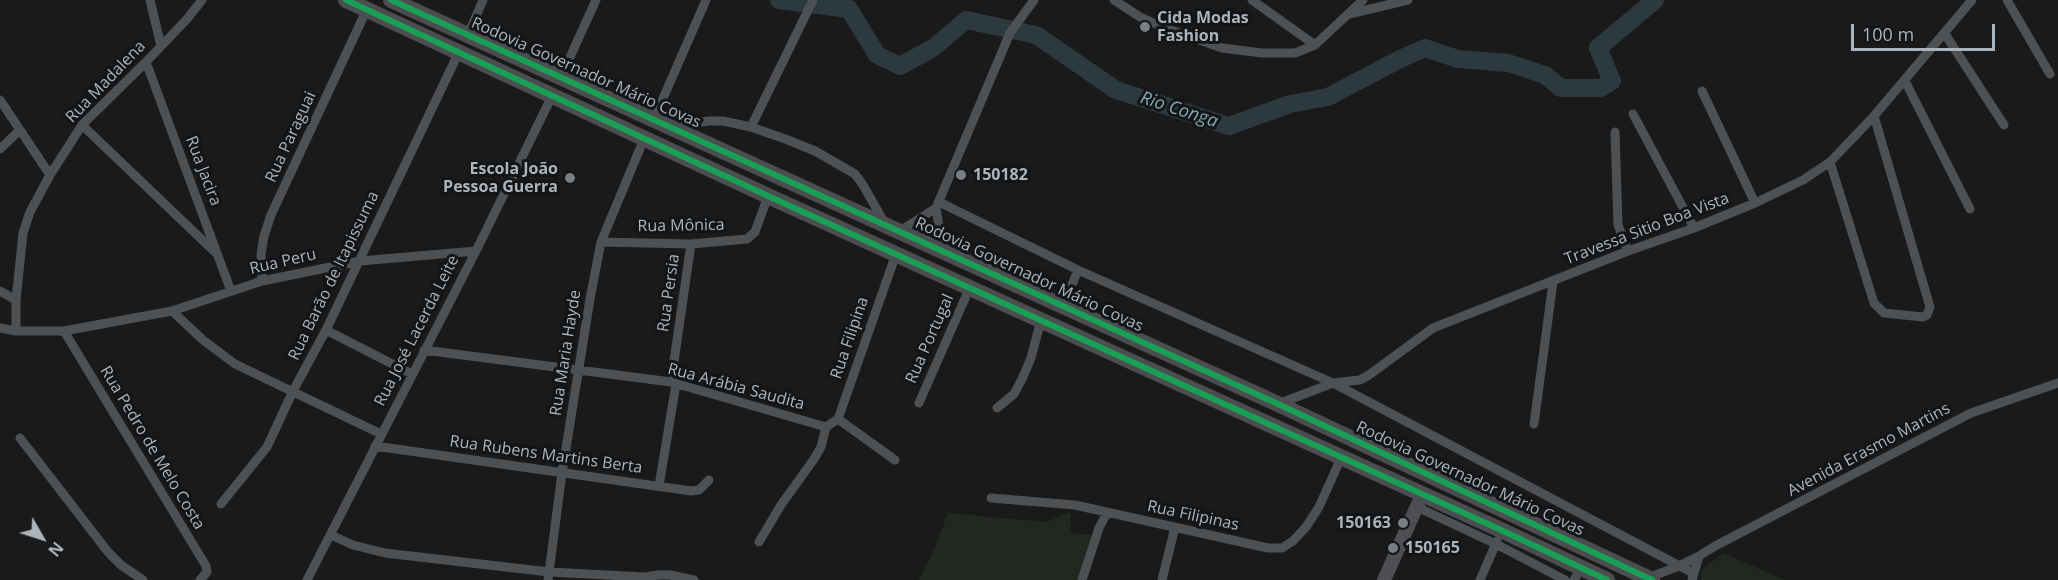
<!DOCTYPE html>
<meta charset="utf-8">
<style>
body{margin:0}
#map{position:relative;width:2058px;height:580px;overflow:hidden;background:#1a1a1b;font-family:"Open Sans",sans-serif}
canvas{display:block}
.north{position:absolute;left:12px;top:508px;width:60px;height:60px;-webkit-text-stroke:4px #141517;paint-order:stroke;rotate:129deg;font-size:16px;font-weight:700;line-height:24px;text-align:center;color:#abb4bc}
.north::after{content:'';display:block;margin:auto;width:21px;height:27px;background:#abb4bc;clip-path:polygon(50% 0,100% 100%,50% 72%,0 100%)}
.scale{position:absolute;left:1851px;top:24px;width:144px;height:27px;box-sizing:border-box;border:3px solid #abb4bc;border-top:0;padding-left:8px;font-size:18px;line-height:21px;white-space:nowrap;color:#abb4bc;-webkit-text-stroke:4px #141517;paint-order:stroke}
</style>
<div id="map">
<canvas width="2058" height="580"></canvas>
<div class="north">N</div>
<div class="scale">100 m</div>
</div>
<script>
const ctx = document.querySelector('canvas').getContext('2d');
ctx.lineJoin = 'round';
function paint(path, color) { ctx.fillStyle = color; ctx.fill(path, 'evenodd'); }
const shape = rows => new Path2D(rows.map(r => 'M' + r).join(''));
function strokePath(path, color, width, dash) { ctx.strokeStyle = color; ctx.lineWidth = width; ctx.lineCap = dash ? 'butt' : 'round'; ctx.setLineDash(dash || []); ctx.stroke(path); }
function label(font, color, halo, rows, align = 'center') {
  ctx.font = font + ' "Open Sans",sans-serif'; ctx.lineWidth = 6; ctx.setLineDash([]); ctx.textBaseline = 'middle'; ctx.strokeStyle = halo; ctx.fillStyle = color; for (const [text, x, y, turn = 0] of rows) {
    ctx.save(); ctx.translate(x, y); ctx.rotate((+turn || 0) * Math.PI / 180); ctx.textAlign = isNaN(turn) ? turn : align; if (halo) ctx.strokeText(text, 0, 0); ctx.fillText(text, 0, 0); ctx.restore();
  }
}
const green = shape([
 [1070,512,1071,533,1097,535,1077,580,919,580,934,550,948,513,1046,522],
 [1723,553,1785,580,1701,580,1702,570]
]);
const river = shape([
 [779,0,849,9,877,55,900,66,933,48,966,20,1036,35,1116,90,1229,126,1290,104,1328,97,1400,59,1425,48,1458,59,1508,63,1545,75,1561,88,1601,88,1612,81,1598,48,1655,0]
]);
const street = shape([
 [150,0,161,46],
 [1114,0,1140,17,1165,28,1222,48,1262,53,1295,53,1315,45],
 [1252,0,1315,45,1363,0],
 [2007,0,2050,74],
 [1349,14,1408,0],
 [1945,34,2004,125],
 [468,35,483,0],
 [146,62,231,291],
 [561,77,596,0],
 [1905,81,1970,209],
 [1702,91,1755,203],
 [0,100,50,175],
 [1633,114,1694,228],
 [654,119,706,0],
 [82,125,217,254],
 [675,127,708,121,723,121,751,127,788,140,815,151,855,174,863,185,884,222],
 [751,127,813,0],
 [1615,132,1618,225,1628,251],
 [0,149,20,130],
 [1830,162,1874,303,1884,313,1923,317,1927,315,1930,307,1874,116],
 [939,202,1078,270,1333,383,1693,573],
 [936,208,1010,33,1034,0],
 [936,208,943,250],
 [900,231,936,208],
 [601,242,691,244,747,239,755,232,768,196],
 [262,281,261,254,264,236,271,215,367,9],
 [0,291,16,300],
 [1063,306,1078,270],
 [172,311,203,340,235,364,381,434],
 [0,328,16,331,64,331,172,311,262,281,360,261,476,251],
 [326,330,412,374],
 [16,331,16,300,23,233,30,212,50,175,82,125,146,62,187,19,202,0],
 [64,331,206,566,207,572,200,580],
 [424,350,671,382,826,427],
 [671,382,691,244],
 [919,403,970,287],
 [1278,404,1333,383,1360,380,1369,375,1433,328,1628,251,1694,228,1755,203,1803,180,1830,162,1874,116,1972,0],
 [997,408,1014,394,1022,379,1031,358,1041,320],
 [838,419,895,460],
 [1534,424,1553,282],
 [826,427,838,419,896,254],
 [20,438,108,552,121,565,143,580],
 [375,446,691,491,699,490,709,480],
 [659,486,676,384],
 [991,498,1075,505,1268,548,1282,548,1293,541,1306,527,1319,507,1341,458],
 [221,504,267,447,293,391,326,330,459,52],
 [1417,507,1496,544,1565,580],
 [331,535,353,545,385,553,549,572,645,577,658,575,670,575,694,580],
 [759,542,781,505,814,459,821,447,826,427],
 [1648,578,1679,566,1699,556],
 [307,580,476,251,552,96],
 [548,580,562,473,590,299,601,242,644,139],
 [1082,580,1099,528,1107,513],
 [1162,580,1175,527],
 [1480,580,1497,541],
 [1574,580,1581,568],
 [1692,580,1699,556,1717,545,1971,413,2058,383]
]);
const secondary = shape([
 [1384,580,1422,495]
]);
const highway = shape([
 [346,0,768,196,1501,530,1607,580],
 [391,0,1278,404,1652,580]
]);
const cycleway = shape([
 [346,0,768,196,1501,530,1607,580],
 [391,0,1278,404,1652,580]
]);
const markers = [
 [1145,27,6,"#787e84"],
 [961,175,6,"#787e84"],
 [570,178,6,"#787e84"],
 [1403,523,6,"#787e84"],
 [1393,548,6,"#787e84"]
];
const poiNames = [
 ["Cida Modas",1157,18],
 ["Fashion",1157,36],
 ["Escola João",558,169,"right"],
 ["Pessoa Guerra",558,187,"right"],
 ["150182",973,175],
 ["150163",1391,523,"right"],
 ["150165",1405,548]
];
const streetNames = [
 ["Rodovia Governador Mário Covas",586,73,24],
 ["Rua Madalena",106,82,-46],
 ["Rua Paraguai",291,137,-65],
 ["Rua Jacira",203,171,69],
 ["Rua Mônica",681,226,-1],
 ["Travessa Sitio Boa Vista",1647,229,-21],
 ["Rua Peru",283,262,-13],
 ["Rodovia Governador Mário Covas",1029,275,25],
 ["Rua Barão de Itapissuma",334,276,-64],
 ["Rua Persia",669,293,-82],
 ["Rua José Lacerda Leite",417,331,-63],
 ["Rua Filipina",850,338,-71],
 ["Rua Portugal",930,339,-66],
 ["Rua Maria Hayde",566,353,-81],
 ["Rua Arábia Saudita",736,387,15],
 ["Rua Pedro de Melo Costa",152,448,59],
 ["Avenida Erasmo Martins",1869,450,-28],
 ["Rua Rubens Martins Berta",546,455,8],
 ["Rodovia Governador Mário Covas",1470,479,25],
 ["Rua Filipinas",1193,516,12]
];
const waterNames = [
 ["Rio Conga",1179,110,18]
];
paint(green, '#202820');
strokePath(river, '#2c393e', 18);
strokePath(street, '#4e5154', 9);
strokePath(secondary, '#4d4f52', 14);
strokePath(highway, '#4c4d50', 16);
strokePath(cycleway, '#1a9f57', 6);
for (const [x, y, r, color] of markers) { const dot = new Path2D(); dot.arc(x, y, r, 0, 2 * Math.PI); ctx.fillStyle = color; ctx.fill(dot); strokePath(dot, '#141517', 2); }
label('bold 16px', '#abb4bc', '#141517', poiNames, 'left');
label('16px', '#abb4bc', '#141517', streetNames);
label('italic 18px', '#81a9b8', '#141517', waterNames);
</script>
